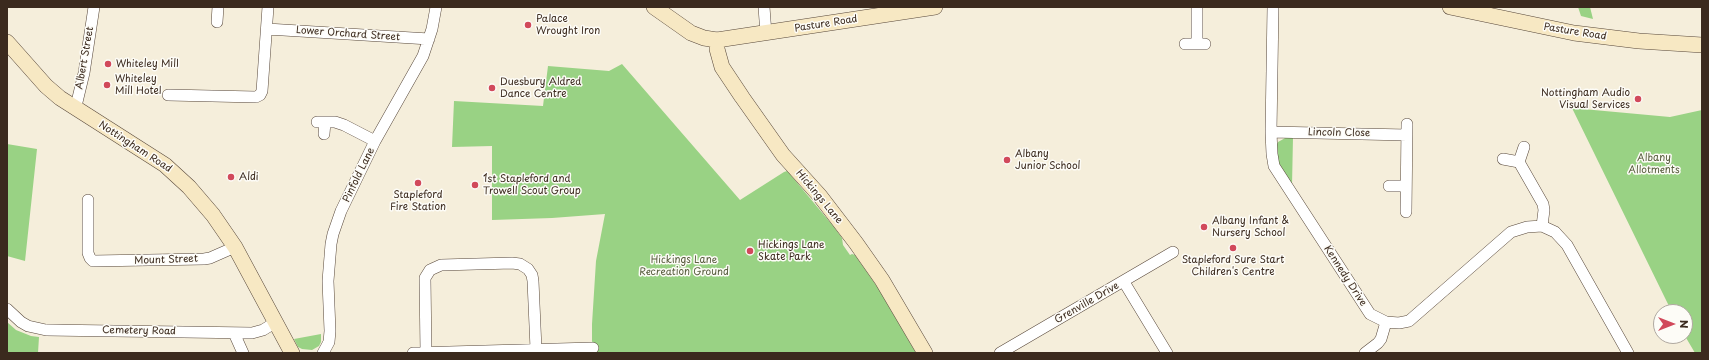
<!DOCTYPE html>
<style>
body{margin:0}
#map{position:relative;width:1709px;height:360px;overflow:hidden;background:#f5eedb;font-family:"Playpen Sans",sans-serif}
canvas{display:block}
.frame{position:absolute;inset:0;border:8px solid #3b2a1e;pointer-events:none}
.north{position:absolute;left:1653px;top:304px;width:40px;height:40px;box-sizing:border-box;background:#fdfcf7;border:1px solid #afa8a0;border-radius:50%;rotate:90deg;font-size:11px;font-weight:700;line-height:16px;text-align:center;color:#3b2a1e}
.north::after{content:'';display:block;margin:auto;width:14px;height:18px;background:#d1495b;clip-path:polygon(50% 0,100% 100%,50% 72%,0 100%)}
</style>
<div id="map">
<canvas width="1709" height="360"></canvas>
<div class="frame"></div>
<div class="north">N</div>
</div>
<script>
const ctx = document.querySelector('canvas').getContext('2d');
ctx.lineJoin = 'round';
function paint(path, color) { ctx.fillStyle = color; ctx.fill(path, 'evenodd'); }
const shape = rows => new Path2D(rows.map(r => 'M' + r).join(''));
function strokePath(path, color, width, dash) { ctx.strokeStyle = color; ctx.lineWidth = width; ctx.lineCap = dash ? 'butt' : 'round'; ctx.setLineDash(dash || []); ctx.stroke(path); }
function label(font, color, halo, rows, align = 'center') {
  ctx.font = font + ' "Playpen Sans",sans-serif'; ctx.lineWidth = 3; ctx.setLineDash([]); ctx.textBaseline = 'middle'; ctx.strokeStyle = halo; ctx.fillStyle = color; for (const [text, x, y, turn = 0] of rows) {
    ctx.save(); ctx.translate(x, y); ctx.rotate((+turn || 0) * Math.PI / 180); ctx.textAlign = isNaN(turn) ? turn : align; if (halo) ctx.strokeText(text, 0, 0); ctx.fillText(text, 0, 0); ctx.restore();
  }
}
const green = shape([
 [1578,7,1590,7,1593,19,1581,16],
 [622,64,740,200,784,172,787,171,789,173,834,227,842,238,843,245,850,255,852,254,855,255,878,288,916,353,595,353,592,341,592,324,596,261,605,214,552,218,492,220,492,146,452,147,454,101,543,106,548,66,609,71],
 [1572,108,1670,117,1702,110,1702,353,1695,353,1685,336,1685,312,1672,312,1665,298],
 [1287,137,1293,137,1292,186,1278,163,1276,147,1278,142],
 [7,144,37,149,25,261,7,256],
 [7,322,16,330,31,336,39,337,38,353,7,353],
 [321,334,321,342,319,346,312,350,302,349,298,347,294,339]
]);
const minor = shape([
 [764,7,766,34],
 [1273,7,1271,132,1272,154,1274,166,1370,314,1386,322,1399,323,1409,321,1511,232,1527,227,1542,226,1555,232,1567,245,1628,353],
 [217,22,218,7],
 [267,29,429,39],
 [1185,44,1205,44],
 [1197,44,1197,7],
 [168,95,256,97,260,95,262,91,268,7],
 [73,108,77,102,84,73,94,7],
 [317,122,335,122,344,125,375,141],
 [1271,132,1407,135],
 [324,134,325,122],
 [1503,159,1519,162,1524,147],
 [1519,162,1543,204,1544,210,1542,226],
 [1389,186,1406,186],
 [88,200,88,253,90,258,93,261,204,259,210,258,235,247],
 [1406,212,1407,124],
 [1124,282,1167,353],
 [7,309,21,322,28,326,46,330,252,333,263,330,276,322],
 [234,333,243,353],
 [323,353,329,342,330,331,328,281,331,244,333,234,341,211,375,141,423,56,432,29,436,7],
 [413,353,593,348],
 [426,353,425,278,430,270,441,265,512,263,520,264,528,269,532,275,533,281,536,349],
 [1000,353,1173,252],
 [1365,353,1378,343,1381,339,1386,322]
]);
const secondary = shape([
 [654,7,691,33,704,38,717,40,935,7],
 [1450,7,1574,33,1639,41,1702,45],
 [717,40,717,49,722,67,742,97,783,155,820,196,856,243,882,280,925,353],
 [7,42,46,86,60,98,165,165,189,187,213,215,235,247,292,353]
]);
const markers = [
 [528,25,4,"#d1495b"],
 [108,64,4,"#d1495b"],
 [107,85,4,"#d1495b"],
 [492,88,4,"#d1495b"],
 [1638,99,4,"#d1495b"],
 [1007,160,4,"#d1495b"],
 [231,177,4,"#d1495b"],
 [418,183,4,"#d1495b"],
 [475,185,4,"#d1495b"],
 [1204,227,4,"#d1495b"],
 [1233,248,4,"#d1495b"],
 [750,251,4,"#d1495b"]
];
const poiNames = [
 ["Palace",536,19],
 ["Wrought Iron",536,31],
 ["Whiteley Mill",116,64],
 ["Whiteley",115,79],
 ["Mill Hotel",115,91],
 ["Duesbury Aldred",500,82],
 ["Dance Centre",500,94],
 ["Nottingham Audio",1630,93,"right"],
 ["Visual Services",1630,105,"right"],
 ["Albany",1015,154],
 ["Junior School",1015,166],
 ["Aldi",239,177],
 ["1st Stapleford and",483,179],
 ["Trowell Scout Group",483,191],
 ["Stapleford",418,195,"center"],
 ["Fire Station",418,207,"center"],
 ["Albany Infant &",1212,221],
 ["Nursery School",1212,233],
 ["Hickings Lane",758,245],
 ["Skate Park",758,257],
 ["Stapleford Sure Start",1233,260,"center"],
 ["Children's Centre",1233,272,"center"]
];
const streetNames = [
 ["Pasture Road",826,24,-9],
 ["Pasture Road",1575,32,9],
 ["Lower Orchard Street",348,34,4],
 ["Albert Street",85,58,-80],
 ["Lincoln Close",1339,133,1],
 ["Nottingham Road",135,147,33],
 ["Pinfold Lane",359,175,-64],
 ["Hickings Lane",819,197,50],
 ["Mount Street",166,260,-2],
 ["Kennedy Drive",1345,276,57],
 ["Grenville Drive",1087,303,-30],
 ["Cemetery Road",139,331,1]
];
const parkNames = [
 ["Albany",1654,158],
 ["Allotments",1654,170],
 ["Hickings Lane",684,260],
 ["Recreation Ground",684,272]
];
paint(green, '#99d284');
strokePath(minor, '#57473a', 12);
strokePath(secondary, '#57473a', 16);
strokePath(minor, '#fff', 11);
strokePath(secondary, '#f7e8c3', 15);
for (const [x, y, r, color] of markers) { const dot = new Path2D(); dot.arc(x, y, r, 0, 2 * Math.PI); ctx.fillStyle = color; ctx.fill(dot); strokePath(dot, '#fdfcf7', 1.5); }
label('10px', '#3b2a1e', '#fdfcf7', poiNames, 'left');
label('10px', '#3b2a1e', '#fdfcf7', streetNames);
label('10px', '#575c3d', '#fdfcf7', parkNames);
</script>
